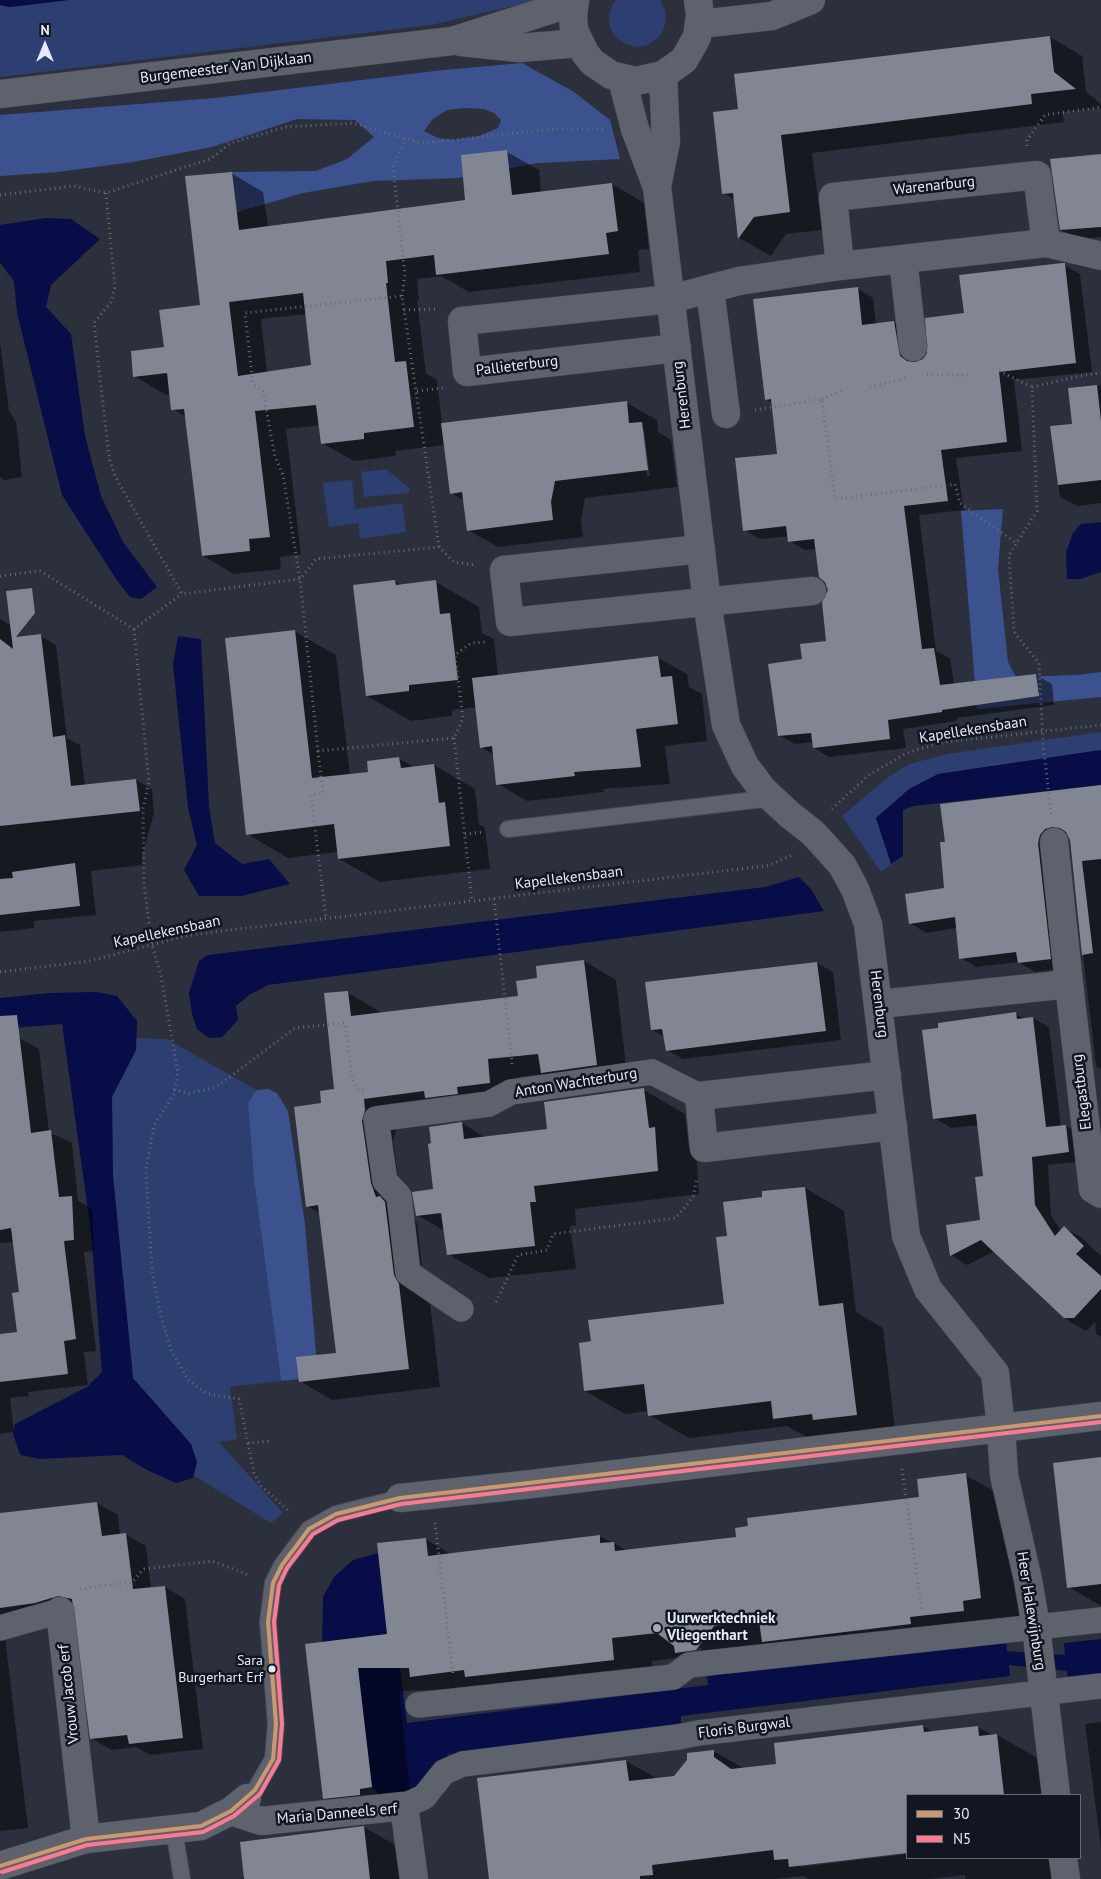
<!DOCTYPE html>
<style>
body{margin:0}
#map{position:relative;width:1101px;height:1879px;overflow:hidden;background:#2c303d;font-family:"PT Sans",sans-serif}
canvas{display:block}
.legend{position:absolute;left:906px;top:1794px;width:175px;height:65px;box-sizing:border-box;background:#121621;border:1px solid #666b78;margin:0;padding:6px 9px;list-style:none;font-size:15px;color:#e4eafa}
.legend li{display:flex;align-items:center;gap:10px;height:25px}
.legend b{width:25px;border:1px solid #666b78}
.north{position:absolute;left:20px;top:20px;width:50px;height:50px;-webkit-text-stroke:4px #121621;paint-order:stroke;rotate:0deg;font-size:14px;font-weight:700;line-height:20px;text-align:center;color:#e4eafa}
.north::after{content:'';display:block;margin:auto;width:18px;height:22px;background:#e4eafa;clip-path:polygon(50% 0,100% 100%,50% 72%,0 100%)}
</style>
<div id="map">
<canvas width="1101" height="1879"></canvas>
<ul class="legend">
<li><b style="height:6px;background:#cd976f"></b>30</li>
<li><b style="height:6px;background:#fe7a93"></b>N5</li>
</ul>
<div class="north">N</div>
</div>
<script>
const ctx = document.querySelector('canvas').getContext('2d');
ctx.lineJoin = 'round';
function paint(path, color) { ctx.fillStyle = color; ctx.fill(path, 'evenodd'); }
const shape = rows => new Path2D(rows.map(r => 'M' + r).join(''));
function strokePath(path, color, width, dash) { ctx.strokeStyle = color; ctx.lineWidth = width; ctx.lineCap = dash ? 'butt' : 'round'; ctx.setLineDash(dash || []); ctx.stroke(path); }
function label(font, color, halo, rows, align = 'center') {
  ctx.font = font + ' "PT Sans",sans-serif'; ctx.lineWidth = 5; ctx.setLineDash([]); ctx.textBaseline = 'middle'; ctx.strokeStyle = halo; ctx.fillStyle = color; for (const [text, x, y, turn = 0] of rows) {
    ctx.save(); ctx.translate(x, y); ctx.rotate((+turn || 0) * Math.PI / 180); ctx.textAlign = isNaN(turn) ? turn : align; if (halo) ctx.strokeText(text, 0, 0); ctx.fillText(text, 0, 0); ctx.restore();
  }
}
const green = shape([
 [69,0,539,0,431,25,0,77,0,5,10,7],
 [616,0,660,0,665,10,666,21,663,31,657,39,647,45,636,47,625,44,616,37,610,28,609,16,612,5],
 [386,469,409,488,409,493,364,497,361,472],
 [352,480,355,509,402,503,406,532,360,539,358,523,329,527,323,483],
 [1101,732,1101,750,938,774,876,818,891,864,881,872,842,816,887,778,909,764,947,754],
 [136,1038,167,1039,256,1090,248,1103,254,1180,281,1381,230,1387,237,1439,219,1442,283,1513,271,1523,193,1475,197,1462,191,1444,133,1379,113,1176,112,1096,136,1050]
]);
const forest = shape([
 [522,63,574,92,610,120,620,159,538,163,458,178,373,181,303,193,234,213,228,172,316,171,347,159,374,137,355,120,297,119,212,147,133,162,58,172,0,176,0,115,215,98,443,70],
 [464,108,484,109,494,113,501,120,498,128,479,136,454,140,438,138,424,131,432,120,447,110],
 [1003,509,998,569,1008,662,1016,677,1077,675,1101,672,1101,697,977,709,961,511],
 [268,1089,277,1093,288,1111,305,1224,318,1377,281,1381,254,1180,248,1103,256,1090]
]);
const water = shape([
 [0,0,69,0,10,7,0,5],
 [45,218,71,219,100,239,51,285,46,307,71,334,85,436,101,496,123,542,157,587,141,599,130,597,116,579,62,495,17,313,14,281,0,263,0,225],
 [1101,522,1101,572,1080,579,1067,579,1066,552,1073,533,1081,524],
 [178,636,201,639,209,807,215,843,242,864,269,859,290,884,241,896,199,896,184,870,197,845,188,808,173,664],
 [1101,750,1101,785,913,806,903,810,903,856,891,864,876,818,909,789,938,774],
 [799,877,811,889,824,911,268,985,249,995,236,1006,238,1020,222,1037,209,1038,197,1029,192,1014,189,993,199,961,208,955,765,887],
 [96,992,117,996,137,1021,136,1050,112,1097,113,1176,133,1378,191,1444,197,1462,193,1478,176,1483,147,1470,122,1455,40,1459,20,1455,13,1434,15,1424,87,1387,102,1372,91,1232,62,1024,0,1029,0,998,49,993],
 [378,1553,391,1668,400,1668,407,1723,708,1685,707,1676,1006,1641,1007,1651,1065,1655,1064,1643,1101,1639,1101,1676,1068,1680,1067,1671,1009,1665,1010,1676,681,1716,681,1726,449,1754,417,1791,380,1796,372,1787,354,1638,322,1642,323,1597,334,1577,353,1560]
]);
const shadow = shape([
 [1050,37,1082,56,1086,92,1101,104,1101,108,1062,112,1064,122,812,153,822,230,786,234,771,256,739,238,735,200,723,193,740,110],
 [507,152,539,170,541,193,612,184,644,203,649,249,638,250,640,272,469,292,441,276,417,279,419,301,417,301,426,374,437,380,442,424,627,403,657,420,658,432,671,440,677,487,585,498,581,520,583,537,498,547,468,530,465,501,451,493,445,445,395,451,396,456,354,461,322,443,320,425,286,429,301,554,280,557,281,569,234,574,203,556,186,417,173,409,171,394,166,395,134,376,165,348,201,306,231,173,263,192,268,227,467,201],
 [307,314,313,366,267,373,261,319],
 [642,430,644,430,650,476,647,476],
 [1101,155,1101,237,1078,239,1061,230],
 [1064,265,1080,274,1092,372,1014,380,1022,451,956,458,964,510,919,515,936,651,950,658,954,684,1036,675,1052,684,1054,705,957,718,957,721,903,729,906,748,829,757,814,748,813,742,795,744,779,735,803,660,828,642,829,589,817,549,805,550,789,541,789,536,760,539,744,530,779,455,772,403,766,399,857,288,873,298,876,324,894,323,910,332,915,364,923,360,966,314],
 [0,342,9,411,16,422,22,477,4,480,0,477],
 [1101,385,1101,503,1077,506,1060,497,1051,427,1073,425,1069,389],
 [395,581,403,586,436,582,479,607,482,633,494,639,498,676,657,657,687,674,689,687,702,694,707,741,665,746,670,784,603,789,604,792,527,801,498,784,494,755,481,747,477,707,452,710,452,716,411,721,367,696],
 [0,619,15,628,17,638,41,636,56,645,67,738,80,745,85,786,136,780,152,789,154,813,142,856,143,865,91,871,96,915,34,921,34,928,0,932],
 [294,631,336,655,350,775,369,773,399,759,414,767,434,765,475,789,479,824,485,828,490,869,380,882,339,859,338,852,288,858,247,834],
 [1101,786,1101,1069,1096,1066,1069,834,1048,822,1047,824,1067,836,1061,838,1066,968,1035,972,1018,962,976,967,961,958,957,928,926,933,910,923,945,889,946,843],
 [584,961,616,980,628,1083,573,1091,545,1074,519,1077,522,1101,397,1129,393,1140,402,1202,417,1222,425,1294,430,1303,440,1387,332,1400,300,1381,337,1354,321,1214,307,1206,323,1104,335,1090,348,993,379,1011,380,1013,519,997,539,979],
 [817,963,833,972,841,1040,683,1059,667,1050,665,1037,652,1030],
 [1016,1014,1025,1019,1033,1018,1049,1027,1061,1127,1066,1126,1082,1136,1085,1161,1048,1165,1051,1215,1061,1231,1064,1228,1081,1237,1101,1256,1101,1337,1096,1334,1095,1322,1086,1331,1070,1322,995,1251,967,1265,951,1255,981,1221,985,1178,978,1125,951,1128,934,1118],
 [19,1038,39,1049,49,1132,72,1143,78,1201,92,1209,94,1251,84,1252,96,1351,84,1352,88,1385,28,1392,29,1396,10,1398,14,1432,0,1434,0,1335,19,1333,20,1293,14,1242,0,1243,0,1040],
 [644,1090,685,1114,689,1149,696,1152,699,1194,575,1209,576,1225,570,1226,576,1269,489,1278,448,1254,445,1231,417,1215,434,1191,462,1123,486,1138,549,1130],
 [805,1188,844,1211,856,1312,883,1328,896,1437,814,1441,787,1426,689,1438,649,1415,649,1411,625,1414,585,1391,592,1342,726,1305,728,1237,764,1198],
 [1101,1459,1101,1606,1069,1587],
 [965,1475,1007,1498,1021,1622,756,1649,737,1673,717,1676,685,1657,652,1661,655,1683,399,1691,412,1810,366,1822,325,1798,306,1645,389,1635,425,1539,451,1554,600,1536,628,1551,737,1538,920,1498],
 [702,1648,702,1650,688,1652,685,1650],
 [97,1503,118,1515,120,1535,125,1534,146,1546,151,1588,165,1587,185,1599,203,1749,150,1755,136,1747,112,1750,92,1739,76,1607,4,1630,28,1828,0,1831,0,1515],
 [1101,1722,1101,1848,1085,1724],
 [923,1726,933,1732,978,1727,992,1735,997,1735,1039,1759,1043,1795,907,1795,907,1852,798,1865,800,1867,907,1854,907,1858,1050,1858,1053,1879,965,1879,965,1875,929,1879,809,1879,803,1876,775,1879,490,1879,626,1761,658,1779,674,1778,713,1751,745,1769,778,1766],
 [364,1827,400,1848,404,1879,241,1879,245,1875]
]);
const building = shape([
 [1050,36,1054,72,1076,89,1031,94,1032,104,781,135,790,212,754,217,738,239,733,193,722,194,713,112,738,109,734,74],
 [507,150,512,195,612,183,618,231,606,233,609,254,436,275,434,255,386,261,388,283,386,283,395,362,406,361,414,427,364,433,364,439,321,444,316,405,255,411,270,537,249,539,250,551,202,556,184,409,171,410,167,373,133,377,131,351,164,347,159,310,200,305,185,176,232,172,239,230,465,200,461,155],
 [303,293,311,365,238,376,229,302],
 [1101,154,1101,227,1060,230,1050,159],
 [1062,263,1065,263,1076,363,999,372,1007,442,941,450,948,501,904,506,922,649,934,648,940,685,1036,674,1039,696,942,710,942,712,888,720,890,739,813,748,811,733,778,736,768,664,802,659,800,644,826,641,822,602,828,590,825,582,819,577,814,539,788,542,786,526,743,531,735,458,777,454,771,399,765,400,753,299,858,287,862,325,894,321,900,356,907,361,915,362,923,359,927,353,925,318,964,313,959,275],
 [1097,385,1101,421,1101,480,1058,485,1050,426,1072,424,1068,388],
 [627,401,629,423,642,422,648,470,555,481,551,502,553,520,467,531,462,492,450,494,441,423],
 [395,580,396,585,436,580,440,614,450,613,458,680,409,685,409,691,366,696,353,585],
 [32,588,35,613,16,637,41,634,53,737,65,735,71,786,136,779,140,811,0,826,0,639,13,649,6,591],
 [295,630,312,778,368,772,367,761,399,757,401,768,434,764,439,803,445,802,450,846,338,859,334,824,246,835,225,638],
 [658,656,661,677,672,676,678,724,636,729,641,767,574,772,575,776,496,785,492,746,480,748,472,678],
 [1101,785,1101,859,1082,861,1093,953,1082,955,1070,840,1066,832,1060,828,1052,827,1045,829,1040,835,1038,843,1051,959,1018,963,1016,952,959,959,955,917,909,924,905,894,944,888,940,842,945,842,940,804],
 [75,863,80,906,0,915,0,879,13,878,12,872],
 [584,960,597,1065,541,1073,538,1054,488,1059,490,1083,457,1087,458,1094,425,1098,424,1091,364,1099,365,1110,362,1121,371,1183,376,1197,380,1196,385,1202,394,1275,399,1284,409,1369,299,1382,296,1357,336,1353,318,1205,306,1207,294,1107,321,1103,320,1091,334,1089,324,993,348,991,351,1016,518,996,516,981,537,978,536,966],
 [817,962,826,1031,666,1051,662,1029,651,1030,645,982],
 [1016,1012,1017,1019,1033,1017,1046,1127,1066,1125,1069,1152,1032,1157,1035,1205,1055,1236,1064,1226,1084,1246,1076,1254,1101,1276,1101,1289,1074,1318,1064,1318,981,1240,950,1256,946,1225,980,1220,975,1177,983,1176,980,1149,976,1114,933,1119,922,1030,938,1028,938,1023],
 [17,1015,31,1133,51,1130,59,1197,72,1196,74,1240,64,1241,76,1339,64,1341,68,1374,0,1382,0,1334,17,1332,12,1293,19,1292,11,1228,0,1230,0,1016],
 [644,1088,649,1128,655,1127,658,1171,534,1186,536,1202,530,1202,535,1246,447,1255,441,1213,416,1216,412,1192,433,1189,428,1144,431,1143,429,1127,462,1122,464,1139,547,1129,544,1102],
 [805,1187,819,1306,843,1303,857,1415,813,1420,812,1414,773,1419,771,1401,648,1416,644,1384,584,1391,579,1343,591,1341,588,1320,724,1304,716,1237,727,1236,723,1202,762,1197,762,1191],
 [1101,1457,1101,1584,1067,1588,1053,1463],
 [966,1473,981,1598,963,1601,964,1611,910,1617,911,1624,762,1642,759,1621,714,1626,696,1650,675,1653,674,1646,657,1633,612,1638,614,1660,465,1677,464,1670,410,1677,409,1668,358,1668,372,1787,360,1789,360,1795,323,1799,305,1644,387,1634,377,1543,426,1538,428,1556,600,1535,600,1543,614,1542,615,1551,736,1537,735,1528,748,1526,747,1518,919,1497,917,1479],
 [97,1502,102,1536,126,1533,133,1589,165,1586,183,1738,129,1744,127,1735,90,1739,72,1599,58,1596,35,1603,0,1608,0,1513],
 [923,1725,924,1732,978,1726,979,1736,997,1734,1004,1795,907,1795,907,1853,789,1867,788,1859,774,1860,773,1850,652,1865,653,1875,640,1876,640,1879,489,1879,477,1778,626,1760,629,1781,674,1776,687,1760,687,1753,714,1750,714,1757,731,1769,776,1764,774,1743],
 [364,1826,370,1879,244,1879,240,1842]
]);
const path = shape([
 [1027,146,1027,140,1045,115,1101,107],
 [106,193,115,287,111,302,94,323,109,458,115,476,182,594,300,579,316,559,439,547,454,562,476,565],
 [0,195,73,186,106,193,210,159,231,143,286,127,353,123,421,143,557,129,604,129],
 [402,296,405,275,393,167,405,139],
 [404,310,436,309],
 [999,371,1032,387],
 [927,375,972,375],
 [870,387,908,377],
 [417,391,443,388],
 [822,399,842,391],
 [755,410,822,399,835,499,955,484,960,503,1016,543],
 [439,547,402,296,245,313,253,384,263,391,275,457,283,475,300,579,318,751,454,738,463,718,455,655,471,643,487,642],
 [0,576,40,571,134,629,182,594],
 [134,629,149,782,143,808,144,884,152,945,161,976,178,1073,174,1094,154,1125,146,1169,152,1271,160,1313,171,1350,188,1380,208,1394,239,1399,248,1443,272,1441],
 [454,738,472,901],
 [318,751,323,793,311,795,326,918],
 [832,809,869,775,905,754,919,749,946,742,1101,725],
 [1051,814,1043,743,1039,663,1014,632,1009,555,1037,511,1032,387,1085,375,1101,373],
 [465,834,484,832],
 [494,899,512,1064],
 [0,972,89,961,186,936,213,932,756,867,770,865,792,855],
 [174,1090,189,1093,215,1088,295,1028,345,1023,352,1077,357,1089,366,1091],
 [496,1302,518,1255,547,1250,553,1234,676,1218,693,1197,697,1178],
 [248,1443,254,1473,261,1486,290,1512],
 [902,1469,922,1611],
 [435,1523,453,1674],
 [80,1589,132,1582,144,1569,212,1561,249,1575]
]);
const service = shape([
 [508,829,772,798],
 [247,1798,255,1790,273,1759,276,1724,268,1622,273,1583,282,1565,309,1529,336,1514,400,1498],
 [174,1830,182,1879]
]);
const pedestrian = shape([
 [461,1309,408,1273,399,1196,385,1181,376,1119,489,1104,511,1092,652,1072,699,1096],
 [0,1628,60,1611],
 [418,1705,673,1677,689,1665,1101,1620],
 [404,1806,424,1797,444,1772,463,1764,678,1737,698,1733,1101,1686]
]);
const minor = shape([
 [903,259,913,347],
 [840,266,833,197,1037,175,1046,243],
 [710,289,726,414],
 [677,348,467,372,462,321,671,299,739,281,840,266,1046,243,1101,256],
 [701,549,504,570,510,622,812,591],
 [1069,984,1093,1189,1101,1194],
 [880,1004,1069,984,1054,842],
 [887,1075,699,1096,704,1148,893,1126],
 [400,1498,532,1484,1001,1428,1004,1475,1028,1580,1036,1627,1056,1795],
 [60,1611,86,1839],
 [231,1811,261,1821,404,1806,414,1879],
 [1063,1858,1066,1879],
 [0,1866,86,1839,201,1826,231,1811,247,1798]
]);
const tertiary = shape([
 [575,0,573,16,574,30,585,53,592,62,611,75,636,81,663,75,684,60,697,37,700,15,698,0],
 [700,24,772,16,811,0],
 [461,42,519,48,579,43],
 [622,79,635,129,657,187,707,602,726,725,745,766,763,790,790,815,813,833,842,865,855,889,868,924,906,1236,928,1289,995,1373,1001,1428,1101,1416],
 [0,94,452,41,575,2],
 [657,187,666,141,663,75]
]);
const bus1 = shape([
 [0,1866,86,1839,201,1826,231,1811,255,1790,273,1759,276,1724,268,1622,273,1583,282,1565,309,1529,336,1514,400,1498,1101,1416]
]);
const bus2 = shape([
 [2,1872,87,1845,203,1832,234,1816,260,1794,279,1760,282,1724,274,1622,279,1585,287,1568,313,1534,338,1520,401,1504,1101,1422]
]);
const markers = [
 [657,1628,5,"#a4a9b8"],
 [272,1669,4.5,"#e4eafa"]
];
const busNames = [
 ["Sara",263,1661],
 ["Burgerhart Erf",263,1678]
];
const streetNames = [
 ["Burgemeester Van Dijklaan",226,68,-7],
 ["Warenarburg",934,186,-6],
 ["Pallieterburg",517,366,-7],
 ["Herenburg",682,395,-97],
 ["Kapellekensbaan",973,730,-9],
 ["Kapellekensbaan",569,878,-7],
 ["Kapellekensbaan",167,932,-12],
 ["Herenburg",879,1004,83],
 ["Anton Wachterburg",576,1083,-9],
 ["Elegastburg",1082,1092,-97],
 ["Heer Halewijnburg",1031,1611,81],
 ["Vrouw Jacob erf",69,1694,-96],
 ["Floris Burgwal",744,1728,-7],
 ["Maria Danneels erf",337,1814,-5]
];
const poiNames = [
 ["Uurwerktechniek",667,1619],
 ["Vliegenthart",667,1636]
];
paint(green, '#2d3e70');
paint(forest, '#3c528e');
paint(water, '#080c47');
paint(shadow, '#0007');
paint(building, '#828692');
strokePath(service, '#474b56', 18);
strokePath(pedestrian, '#474b56', 26);
strokePath(minor, '#474b56', 29);
strokePath(tertiary, '#474b56', 29);
strokePath(path, '#686c76', 3, [1, 4]);
strokePath(service, '#5e626d', 16);
strokePath(pedestrian, '#5e626d', 25);
strokePath(minor, '#5e626d', 28);
strokePath(tertiary, '#5e626d', 28);
strokePath(bus1, '#cd976f', 4);
strokePath(bus2, '#fe7a93', 4);
for (const [x, y, r, color] of markers) { const dot = new Path2D(); dot.arc(x, y, r, 0, 2 * Math.PI); ctx.fillStyle = color; ctx.fill(dot); strokePath(dot, '#121621', 2); }
label('14px', '#e4eafa', '#121621', busNames, 'right');
label('15px', '#e4eafa', '#121621', streetNames);
label('bold 15px', '#e4eafa', '#121621', poiNames, 'left');
</script>
